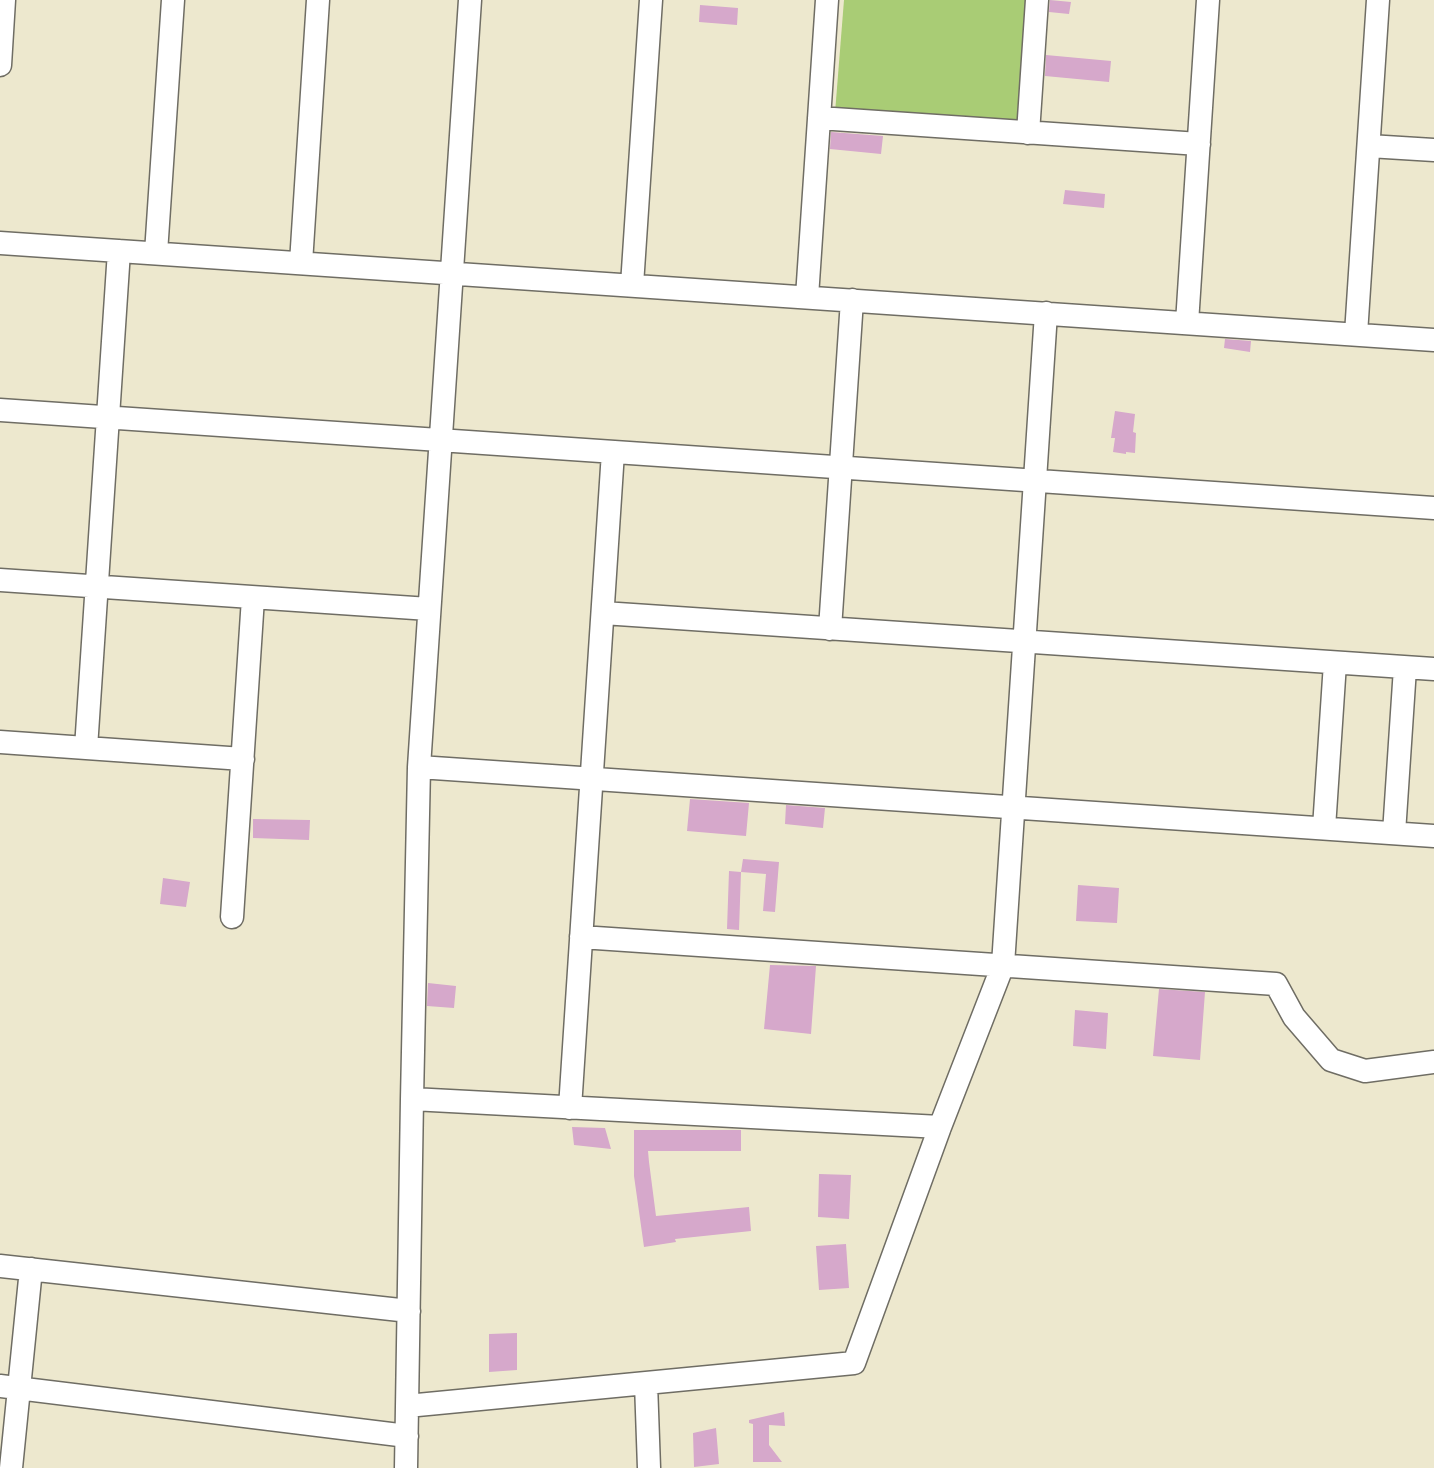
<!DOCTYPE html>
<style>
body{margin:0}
canvas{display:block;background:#ede8ce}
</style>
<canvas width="1434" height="1468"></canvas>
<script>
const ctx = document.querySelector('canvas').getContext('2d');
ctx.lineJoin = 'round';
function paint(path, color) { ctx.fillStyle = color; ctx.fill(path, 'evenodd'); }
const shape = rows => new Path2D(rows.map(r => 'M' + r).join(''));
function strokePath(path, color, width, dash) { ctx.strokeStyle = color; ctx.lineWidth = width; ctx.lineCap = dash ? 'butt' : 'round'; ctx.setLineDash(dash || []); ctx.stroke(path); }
const green = shape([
 [844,0,1033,0,1023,127,835,113]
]);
const building = shape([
 [1050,0,1071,2,1069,14,1049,12],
 [700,5,738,8,737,25,699,22],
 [1046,55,1111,61,1109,82,1045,76],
 [831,132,883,136,881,154,830,149],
 [1065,190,1105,194,1104,208,1063,204],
 [1225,339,1251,341,1250,352,1224,348],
 [1115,411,1135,414,1133,432,1136,433,1135,453,1126,452,1126,454,1113,452,1115,438,1111,438],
 [690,799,749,803,746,836,687,831],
 [786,805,825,808,823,828,785,824],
 [253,819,310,820,309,840,253,838],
 [743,859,779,862,775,912,763,911,766,874,741,872],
 [729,871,741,872,739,930,727,929],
 [163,878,190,882,186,907,160,904],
 [1078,885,1119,888,1117,923,1076,921],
 [770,965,816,966,811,1034,764,1029],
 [428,983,456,986,454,1008,427,1006],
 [1159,989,1205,992,1200,1060,1153,1056],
 [1075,1010,1108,1013,1106,1049,1073,1046],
 [572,1127,605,1128,611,1149,574,1145],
 [634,1130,741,1130,741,1151,648,1151,649,1162,656,1216,749,1207,751,1231,675,1239,676,1242,644,1247,634,1176],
 [819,1174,851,1175,849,1219,818,1217],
 [846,1244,849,1288,819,1290,816,1246],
 [517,1333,517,1370,489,1372,489,1334],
 [784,1412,785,1426,769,1425,769,1445,782,1462,753,1462,753,1424,749,1423,749,1420],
 [716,1428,719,1464,694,1467,693,1433]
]);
const minor = shape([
 [0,65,4,0],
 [819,118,1199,144],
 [1028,133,1037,0],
 [1369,146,1434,150],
 [0,243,1434,340],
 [156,253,173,0],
 [301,263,318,0],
 [632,285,651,0],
 [807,297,827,0],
 [1187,323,1208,0],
 [1356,334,1378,0],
 [0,410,1434,508],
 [0,580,429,609],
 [603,613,1434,669],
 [830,629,852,300],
 [0,742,243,759],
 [86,748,119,251],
 [419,767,1434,836],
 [1324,828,1335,663],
 [1394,833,1405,668],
 [232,917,253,598],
 [581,937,1276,984,1294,1017,1331,1060,1365,1071,1434,1062],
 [412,1099,940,1127],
 [570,1108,613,452],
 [0,1266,409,1311],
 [646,1383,649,1468],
 [0,1386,407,1436],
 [407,1406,854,1363,940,1127,1003,965,1046,313],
 [11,1468,31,1269],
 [406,1468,412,1099,419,767,470,0]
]);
paint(green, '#a9cc75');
paint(building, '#d6a8cb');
strokePath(minor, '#6f6d64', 25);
strokePath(minor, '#fff', 22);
</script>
